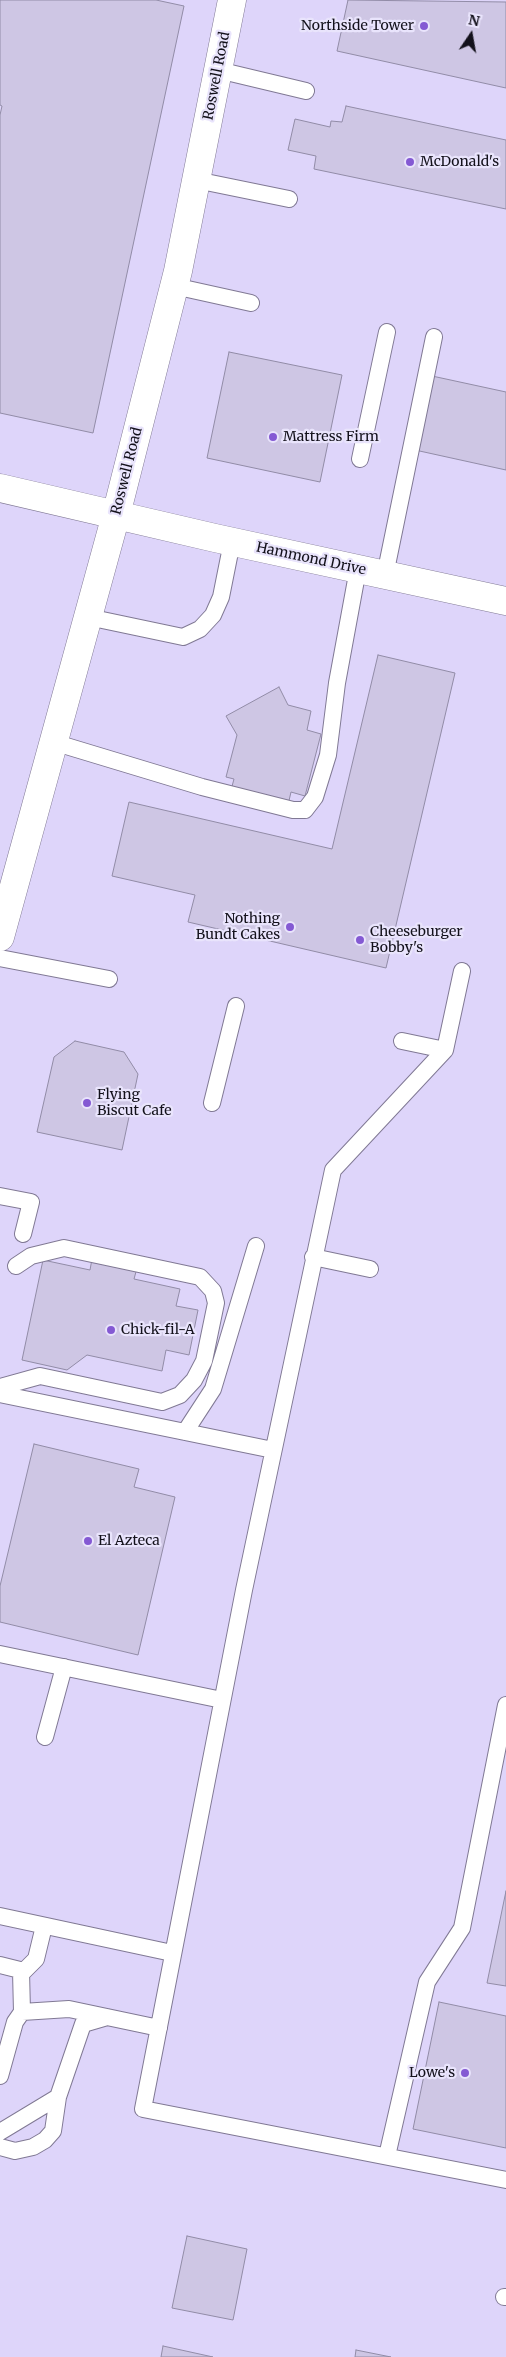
<!DOCTYPE html>
<style>
body{margin:0}
#map{position:relative;width:506px;height:2357px;overflow:hidden;background:#e9e4fc;font-family:Merriweather,serif}
canvas{display:block}
.north{position:absolute;left:446px;top:10px;width:50px;height:50px;-webkit-text-stroke:4px #e9e4fc;paint-order:stroke;rotate:12deg;font-size:14px;font-weight:700;line-height:20px;text-align:center;color:#13111b}
.north::after{content:'';display:block;margin:auto;width:18px;height:22px;background:#13111b;clip-path:polygon(50% 0,100% 100%,50% 72%,0 100%)}
</style>
<div id="map">
<canvas width="506" height="2357"></canvas>
<div class="north">N</div>
</div>
<script>
const ctx = document.querySelector('canvas').getContext('2d');
ctx.lineJoin = 'round';
function paint(path, color) { ctx.fillStyle = color; ctx.fill(path, 'evenodd'); }
const shape = rows => new Path2D(rows.map(r => 'M' + r).join(''));
function strokePath(path, color, width, dash) { ctx.strokeStyle = color; ctx.lineWidth = width; ctx.lineCap = dash ? 'butt' : 'round'; ctx.setLineDash(dash || []); ctx.stroke(path); }
function label(font, color, halo, rows, align = 'center') {
  ctx.font = font + ' Merriweather,serif'; ctx.lineWidth = 4.5; ctx.setLineDash([]); ctx.textBaseline = 'middle'; ctx.strokeStyle = halo; ctx.fillStyle = color; for (const [text, x, y, turn = 0] of rows) {
    ctx.save(); ctx.translate(x, y); ctx.rotate((+turn || 0) * Math.PI / 180); ctx.textAlign = isNaN(turn) ? turn : align; if (halo) ctx.strokeText(text, 0, 0); ctx.fillText(text, 0, 0); ctx.restore();
  }
}
const built = shape([
 [0,0,506,0,506,2357,0,2357]
]);
const building = shape([
 [0,0,156,0,184,6,93,433,0,413,0,115,2,106,0,105,0,0],
 [348,0,506,2,506,88,337,51,348,0],
 [346,106,506,140,506,209,314,169,316,156,288,150,295,119,330,127,331,121,342,122,346,106],
 [229,352,342,375,320,482,207,458,229,352],
 [432,376,506,392,506,470,415,450,432,376],
 [378,655,455,673,386,968,188,922,195,895,112,876,129,802,332,849,378,655],
 [279,687,288,705,311,711,307,730,321,734,305,796,291,792,288,805,231,790,234,779,226,777,237,735,226,716,279,687],
 [75,1041,124,1052,138,1074,122,1150,37,1132,54,1057,75,1041],
 [92,1259,137,1268,134,1279,180,1289,176,1306,198,1310,189,1355,166,1350,162,1371,87,1355,67,1370,22,1360,43,1260,90,1270,92,1259],
 [34,1444,139,1469,134,1487,175,1497,138,1655,0,1622,0,1586,34,1444],
 [506,1891,506,1986,487,1983,506,1891],
 [439,2002,506,2016,506,2148,413,2129,439,2002],
 [187,2236,247,2249,233,2320,172,2308,187,2236],
 [163,2346,213,2357,161,2357,163,2346],
 [356,2350,391,2357,355,2357,356,2350]
]);
const lane = shape([
 [218,70,306,91],
 [196,180,289,199],
 [174,286,251,303],
 [360,459,387,332],
 [385,575,434,337],
 [88,617,183,637,200,629,213,615,221,597,232,542],
 [53,742,202,787,293,810,305,810,315,797,328,755,337,683,358,569],
 [0,958,109,979],
 [462,971,445,1050,333,1170,244,1590,143,2109,506,2180],
 [402,1041,445,1050],
 [212,1103,236,1006],
 [0,1196,31,1202,23,1234],
 [313,1257,370,1269],
 [0,1387,40,1376,162,1402,180,1395,194,1380,204,1361,216,1303,213,1291,200,1277,64,1248,31,1256,16,1266],
 [0,1394,273,1450],
 [185,1432,213,1389,256,1246],
 [0,1654,222,1700],
 [45,1737,64,1667],
 [0,1916,172,1953],
 [0,1965,24,1971,36,1959,44,1926],
 [21,1971,22,2012],
 [0,2076,15,2022,22,2012,69,2009,159,2028],
 [0,2132,58,2097,83,2024,107,2017],
 [0,2147,15,2151,33,2147,45,2140,53,2131,58,2097],
 [387,2156,427,1982,462,1928,506,1705],
 [504,2297,506,2297]
]);
const secondary = shape([
 [0,488,215,538,506,601]
]);
const primary = shape([
 [0,937,116,515,178,271,232,0]
]);
const markers = [
 [424,26,5,"#8459d3"],
 [410,162,5,"#8459d3"],
 [273,437,5,"#8459d3"],
 [290,927,5,"#8459d3"],
 [360,940,5,"#8459d3"],
 [87,1103,5,"#8459d3"],
 [111,1330,5,"#8459d3"],
 [88,1541,5,"#8459d3"],
 [465,2073,5,"#8459d3"]
];
const poiNames = [
 ["Northside Tower",414,26,"right"],
 ["McDonald's",420,162],
 ["Mattress Firm",283,437],
 ["Nothing",280,919,"right"],
 ["Bundt Cakes",280,935,"right"],
 ["Cheeseburger",370,932],
 ["Bobby's",370,948],
 ["Flying",97,1095],
 ["Biscut Cafe",97,1111],
 ["Chick-fil-A",121,1330],
 ["El Azteca",98,1541],
 ["Lowe's",455,2073,"right"]
];
const streetNames = [
 ["Roswell Road",217,76,-79],
 ["Roswell Road",127,471,-76],
 ["Hammond Drive",311,559,12]
];
paint(built, '#ded5fa');
paint(building, '#cec6e4');
strokePath(building, '#928ca7', 1);
strokePath(lane, '#807994', 18);
strokePath(secondary, '#807994', 29);
strokePath(primary, '#807994', 29);
strokePath(lane, '#fff', 16);
strokePath(secondary, '#fff', 28);
strokePath(primary, '#fff', 28);
for (const [x, y, r, color] of markers) { const dot = new Path2D(); dot.arc(x, y, r, 0, 2 * Math.PI); ctx.fillStyle = color; ctx.fill(dot); strokePath(dot, '#e9e4fc', 2); }
label('14px', '#13111b', '#e9e4fc', poiNames, 'left');
label('14px', '#13111b', '#e9e4fc', streetNames);
</script>
